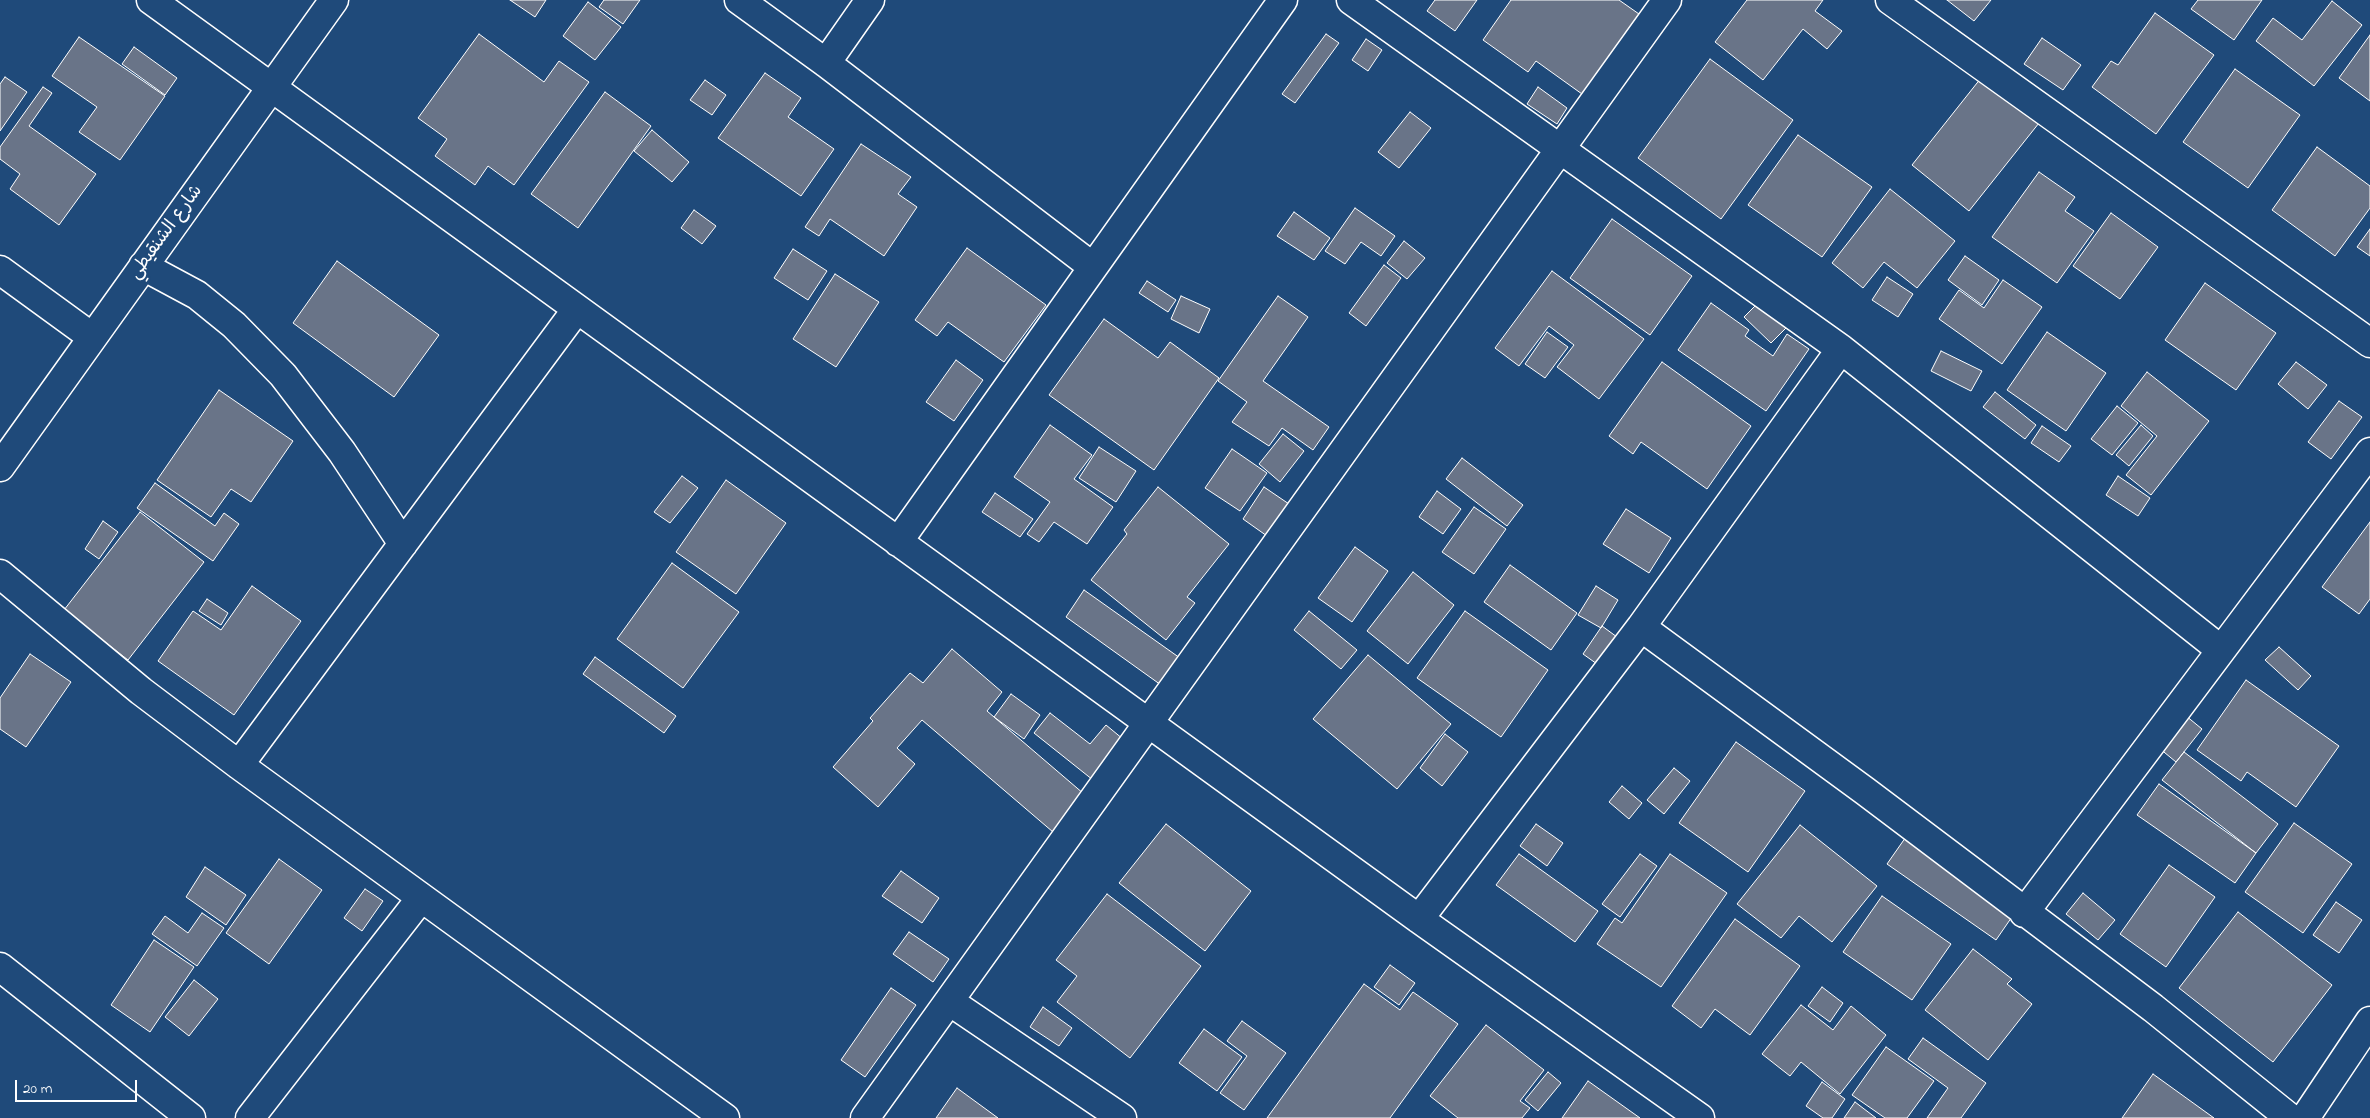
<!DOCTYPE html>
<meta charset="utf-8">
<style>
body{margin:0}
#map{position:relative;width:2370px;height:1118px;overflow:hidden;background:#1f4a7a;font-family:"Indie Flower",sans-serif}
canvas{display:block}
.scale{position:absolute;left:15px;top:1080px;width:122px;height:22px;box-sizing:border-box;border:2px solid #fff;border-top:0;padding-left:6px;font-size:15px;line-height:18px;white-space:nowrap;color:#fff;-webkit-text-stroke:4px #1f4a7a;paint-order:stroke}
</style>
<div id="map">
<canvas width="2370" height="1118"></canvas>
<div class="scale">20 m</div>
</div>
<script>
const ctx = document.querySelector('canvas').getContext('2d');
ctx.lineJoin = 'round';
function paint(path, color) { ctx.fillStyle = color; ctx.fill(path, 'evenodd'); }
const shape = rows => new Path2D(rows.map(r => 'M' + r).join(''));
function strokePath(path, color, width, dash) { ctx.strokeStyle = color; ctx.lineWidth = width; ctx.lineCap = dash ? 'butt' : 'round'; ctx.setLineDash(dash || []); ctx.stroke(path); }
function label(font, color, halo, rows, align = 'center') {
  ctx.font = font + ' "Indie Flower","Playpen Sans Arabic",sans-serif'; ctx.lineWidth = 4.5; ctx.setLineDash([]); ctx.textBaseline = 'middle'; ctx.strokeStyle = halo; ctx.fillStyle = color; for (const [text, x, y, turn = 0] of rows) {
    ctx.save(); ctx.translate(x, y); ctx.rotate((+turn || 0) * Math.PI / 180); ctx.textAlign = isNaN(turn) ? turn : align; if (halo) ctx.strokeText(text, 0, 0); ctx.fillText(text, 0, 0); ctx.restore();
  }
}
const building = shape([
 [510,0,546,0,535,17,510,0],
 [604,0,640,0,623,24,599,7,604,0],
 [1435,0,1477,0,1455,31,1427,11,1435,0],
 [1511,0,1619,0,1639,14,1582,94,1536,61,1528,72,1483,40,1511,0],
 [1747,0,1823,0,1815,11,1842,31,1827,49,1803,29,1763,80,1715,42,1747,0],
 [1947,0,1991,0,1974,21,1947,0],
 [2198,0,2262,0,2234,40,2191,9,2198,0],
 [2332,1,2362,25,2314,86,2256,41,2273,18,2302,40,2332,1],
 [588,2,621,27,595,60,563,36,588,2],
 [2155,13,2214,55,2156,134,2092,87,2111,61,2118,65,2155,13],
 [479,34,544,82,559,61,589,82,514,185,488,166,475,185,435,156,447,139,418,118,479,34],
 [1326,34,1339,43,1295,103,1282,94,1326,34],
 [2370,35,2370,101,2339,78,2370,35],
 [79,37,165,96,120,160,79,132,97,107,52,76,79,37],
 [2042,38,2081,65,2063,90,2024,64,2042,38],
 [1366,39,1382,50,1368,71,1352,60,1366,39],
 [134,47,177,78,165,95,122,64,134,47],
 [1710,59,1793,120,1721,219,1638,158,1710,59],
 [2235,69,2300,115,2248,188,2183,142,2235,69],
 [765,73,801,98,788,117,834,149,801,196,718,138,765,73],
 [5,77,27,92,0,131,0,84,5,77],
 [1981,78,2039,123,1969,211,1912,165,1981,78],
 [705,80,726,95,712,115,690,100,705,80],
 [43,87,52,93,29,126,96,174,59,225,10,189,20,174,0,159,0,147,43,87],
 [1538,87,1567,108,1557,124,1527,104,1538,87],
 [605,92,651,126,578,228,531,194,605,92],
 [1410,112,1431,128,1399,168,1378,152,1410,112],
 [652,130,689,162,672,182,634,151,652,130],
 [1798,135,1872,187,1822,257,1748,205,1798,135],
 [861,144,911,177,898,194,917,207,884,256,830,219,819,236,805,227,861,144],
 [2317,147,2370,186,2370,208,2335,256,2272,210,2317,147],
 [2039,172,2075,197,2065,211,2094,231,2057,283,1992,237,2039,172],
 [1890,189,1955,241,1917,288,1884,262,1863,288,1832,263,1890,189],
 [1355,208,1395,236,1381,256,1361,242,1345,264,1325,251,1355,208],
 [694,210,716,226,702,244,681,228,694,210],
 [1294,212,1330,238,1314,260,1277,236,1294,212],
 [2111,213,2158,247,2120,299,2073,266,2111,213],
 [1612,219,1692,276,1650,335,1570,278,1612,219],
 [2370,229,2370,256,2357,247,2370,229],
 [1404,241,1425,258,1407,279,1387,263,1404,241],
 [967,248,1046,305,1004,362,948,322,937,336,915,320,967,248],
 [793,249,827,271,808,300,774,278,793,249],
 [1965,256,1999,280,1982,305,1948,280,1965,256],
 [337,261,439,335,394,397,293,323,337,261],
 [1384,265,1401,278,1366,326,1349,313,1384,265],
 [1552,271,1644,339,1599,399,1557,367,1574,345,1549,326,1519,366,1495,348,1552,271],
 [835,274,879,302,836,367,793,339,835,274],
 [1887,277,1913,294,1898,317,1872,300,1887,277],
 [2003,280,2042,307,2002,364,1939,319,1959,290,1984,308,2003,280],
 [1147,281,1176,300,1168,312,1139,293,1147,281],
 [2205,283,2276,333,2236,390,2165,340,2205,283],
 [1181,296,1210,309,1199,333,1171,319,1181,296],
 [1278,296,1308,317,1263,381,1329,427,1313,450,1282,428,1269,446,1232,422,1247,402,1218,381,1278,296],
 [1760,301,1787,327,1771,343,1744,317,1760,301],
 [1711,303,1749,330,1745,336,1773,356,1787,334,1809,349,1766,411,1678,350,1711,303],
 [1104,319,1158,358,1170,342,1219,378,1154,470,1049,395,1104,319],
 [1547,332,1568,347,1545,378,1525,364,1547,332],
 [2047,332,2106,373,2066,431,2007,390,2047,332],
 [1941,351,1982,371,1971,391,1931,371,1941,351],
 [956,360,983,380,954,421,926,402,956,360],
 [1662,362,1751,426,1707,489,1641,442,1633,454,1609,436,1662,362],
 [2296,362,2327,385,2308,409,2278,384,2296,362],
 [2147,372,2209,421,2151,495,2126,475,2157,436,2121,406,2147,372],
 [219,390,293,441,251,502,231,489,211,517,157,480,219,390],
 [1995,392,2036,425,2025,439,1983,407,1995,392],
 [2339,401,2362,417,2331,459,2308,442,2339,401],
 [2117,406,2138,423,2112,455,2091,439,2117,406],
 [1050,425,1092,455,1074,479,1113,507,1087,544,1054,522,1039,542,1027,534,1050,502,1014,477,1050,425],
 [2141,425,2153,436,2129,466,2116,455,2141,425],
 [2042,426,2071,446,2059,462,2031,443,2042,426],
 [1283,434,1304,451,1280,482,1259,464,1283,434],
 [1099,447,1136,471,1116,502,1079,478,1099,447],
 [1232,449,1267,473,1240,511,1205,488,1232,449],
 [1462,458,1523,505,1507,526,1446,479,1462,458],
 [682,476,698,488,670,523,654,512,682,476],
 [2118,476,2150,498,2138,516,2106,495,2118,476],
 [726,480,786,523,736,594,676,552,726,480],
 [155,483,215,526,224,513,239,524,213,561,137,508,155,483],
 [1158,487,1229,544,1187,597,1195,603,1166,640,1091,580,1127,534,1124,530,1158,487],
 [1264,487,1289,504,1267,536,1243,519,1264,487],
 [1437,491,1461,509,1443,534,1419,517,1437,491],
 [995,493,1033,519,1020,537,982,512,995,493],
 [1474,507,1506,529,1474,574,1442,552,1474,507],
 [1626,509,1671,538,1649,573,1603,544,1626,509],
 [140,512,204,562,128,660,64,610,140,512],
 [103,521,118,532,99,559,85,549,103,521],
 [2370,522,2370,599,2359,614,2322,587,2370,522],
 [1355,547,1388,571,1352,622,1318,598,1355,547],
 [672,563,739,612,683,688,617,639,672,563],
 [1510,565,1577,613,1551,650,1484,602,1510,565],
 [1413,572,1454,605,1408,664,1367,631,1413,572],
 [252,586,301,621,234,715,158,661,193,611,221,630,252,586],
 [1596,586,1618,600,1601,628,1578,615,1596,586],
 [1084,590,1187,663,1168,690,1066,617,1084,590],
 [207,599,228,613,221,625,199,611,207,599],
 [1309,611,1357,650,1341,669,1294,630,1309,611],
 [1465,611,1548,670,1501,737,1417,678,1465,611],
 [1602,626,1617,637,1597,664,1583,654,1602,626],
 [2279,647,2311,676,2298,690,2265,660,2279,647],
 [952,649,1002,692,987,711,1084,794,1053,832,922,720,897,748,915,764,878,807,833,767,873,721,870,718,910,673,923,683,952,649],
 [30,654,71,682,26,747,0,729,0,698,30,654],
 [1368,655,1451,724,1397,789,1313,719,1368,655],
 [595,657,676,716,664,733,583,674,595,657],
 [2246,680,2339,746,2296,807,2247,772,2241,781,2197,750,2246,680],
 [1011,694,1040,715,1024,739,994,717,1011,694],
 [2174,706,2202,729,2176,762,2147,738,2174,706],
 [1050,713,1090,744,1106,725,1129,744,1098,784,1034,733,1050,713],
 [1445,734,1468,752,1442,786,1420,768,1445,734],
 [1736,742,1805,791,1748,872,1679,823,1736,742],
 [2184,752,2278,824,2256,853,2162,780,2184,752],
 [1674,768,1690,781,1664,814,1647,800,1674,768],
 [2159,784,2256,853,2235,883,2137,815,2159,784],
 [1622,786,1642,803,1629,819,1609,802,1622,786],
 [2294,823,2352,864,2303,933,2245,892,2294,823],
 [1166,824,1251,891,1205,951,1119,883,1166,824],
 [1536,824,1563,843,1547,866,1520,846,1536,824],
 [1800,825,1877,886,1832,942,1799,916,1781,938,1737,904,1800,825],
 [1908,834,2016,911,1996,940,1887,864,1908,834],
 [1519,854,1598,911,1575,942,1496,885,1519,854],
 [1640,854,1657,866,1620,917,1602,904,1640,854],
 [1670,854,1727,893,1661,987,1597,944,1615,918,1622,923,1670,854],
 [279,859,322,890,269,964,226,933,279,859],
 [2169,865,2215,897,2166,967,2120,934,2169,865],
 [205,867,246,895,226,925,186,897,205,867],
 [901,871,939,898,922,923,882,896,901,871],
 [365,889,383,901,362,931,344,918,365,889],
 [2083,893,2115,920,2098,940,2066,914,2083,893],
 [1107,894,1201,966,1130,1058,1057,1002,1077,976,1056,960,1107,894],
 [1882,896,1951,944,1912,1000,1843,952,1882,896],
 [2336,902,2362,920,2339,953,2313,935,2336,902],
 [2238,912,2332,985,2273,1062,2179,988,2238,912],
 [202,913,224,928,197,966,152,934,165,916,188,933,202,913],
 [1735,919,1800,966,1750,1035,1715,1009,1701,1028,1672,1006,1735,919],
 [909,932,949,959,933,982,893,954,909,932],
 [154,940,194,967,150,1032,111,1005,154,940],
 [1973,949,2012,979,2007,984,2032,1004,1988,1060,1925,1010,1973,949],
 [1390,965,1415,983,1399,1005,1374,987,1390,965],
 [194,980,218,999,189,1036,165,1017,194,980],
 [1364,984,1400,1010,1413,992,1458,1024,1390,1118,1267,1118,1364,984],
 [1822,987,1843,1003,1830,1022,1808,1006,1822,987],
 [891,988,916,1005,865,1077,841,1060,891,988],
 [1801,1005,1833,1030,1851,1006,1886,1035,1840,1094,1801,1062,1790,1076,1762,1054,1801,1005],
 [1043,1007,1072,1028,1059,1046,1030,1027,1043,1007],
 [1242,1021,1286,1053,1244,1110,1220,1093,1247,1056,1227,1041,1242,1021],
 [1486,1025,1544,1070,1520,1101,1530,1108,1522,1118,1458,1118,1430,1096,1486,1025],
 [1204,1029,1242,1057,1217,1091,1179,1063,1204,1029],
 [1923,1038,1986,1083,1961,1118,1927,1118,1948,1088,1908,1059,1923,1038],
 [1886,1047,1934,1081,1907,1118,1885,1118,1852,1095,1886,1047],
 [1548,1072,1561,1083,1538,1111,1525,1100,1548,1072],
 [2153,1074,2214,1118,2122,1118,2153,1074],
 [1588,1081,1640,1118,1562,1118,1588,1081],
 [1822,1082,1845,1099,1832,1118,1823,1118,1806,1106,1822,1082],
 [957,1088,998,1118,936,1118,957,1088],
 [1855,1102,1876,1118,1844,1118,1855,1102]
]);
const minor = shape([
 [151,0,1419,919,1700,1118],
 [739,0,826,63,1093,267],
 [1351,0,1841,349,2221,650],
 [1890,0,2370,343],
 [826,63,870,0],
 [143,266,197,295,234,325,283,375,342,452,403,544],
 [0,270,92,337],
 [0,467,334,0],
 [898,542,1283,0],
 [0,574,141,691,239,765,725,1118],
 [1641,627,1865,791,2153,1008,2290,1118],
 [239,765,577,309],
 [2024,913,2370,452],
 [1419,919,1641,627,1841,349],
 [0,967,191,1118],
 [949,1001,1122,1118],
 [250,1118,421,898],
 [865,1118,1667,0],
 [2305,1118,2370,1021]
]);
const streetNames = [
 ["شارع الشنقيطي",167,233,-54]
];
paint(building, '#697488');
strokePath(building, '#fff', 1);
strokePath(minor, '#fff', 31);
strokePath(minor, '#1f4a7a', 28);
label('18px', '#fff', '#1f4a7a', streetNames);
</script>
